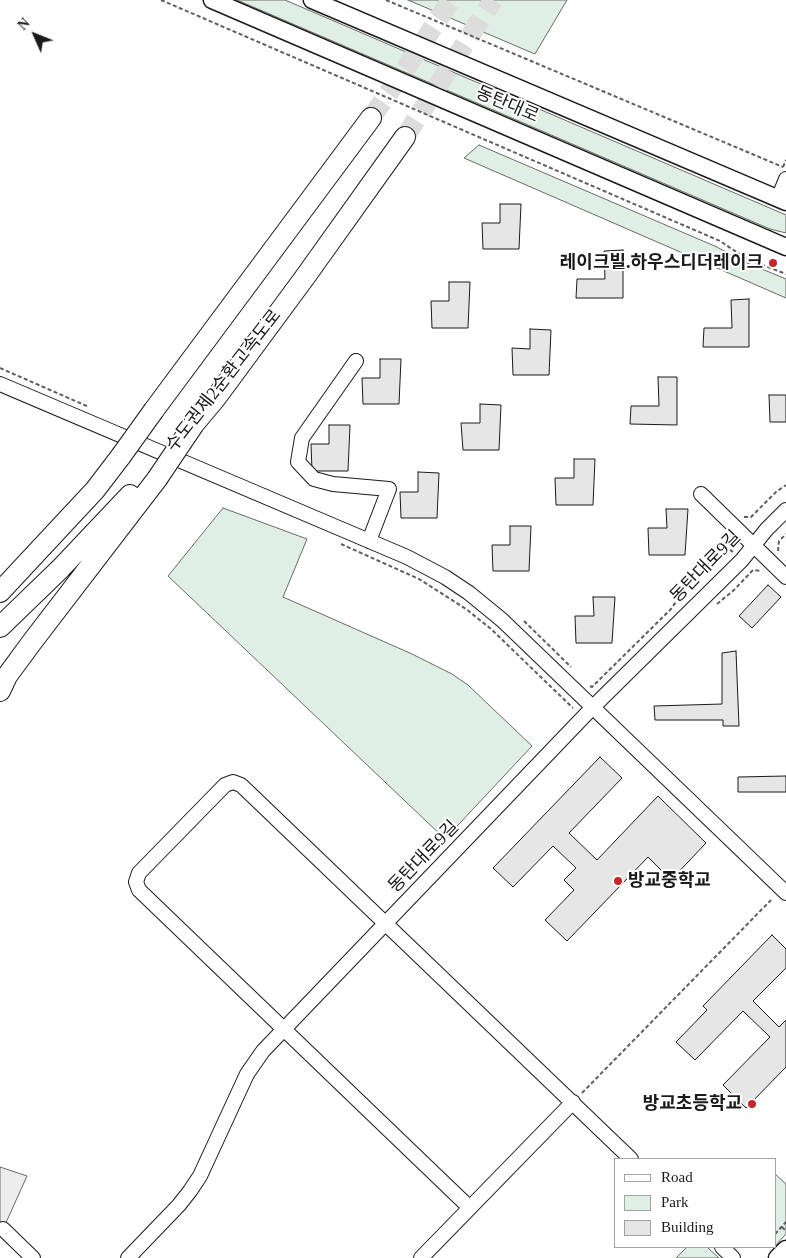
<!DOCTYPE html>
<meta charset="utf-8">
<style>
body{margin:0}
#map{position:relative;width:786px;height:1258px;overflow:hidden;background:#fff;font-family:"Times New Roman",serif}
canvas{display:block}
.legend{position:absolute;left:614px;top:1158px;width:162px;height:90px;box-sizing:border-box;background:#fff;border:1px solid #a3a3a3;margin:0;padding:6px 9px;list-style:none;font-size:15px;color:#1a1a1a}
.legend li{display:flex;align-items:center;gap:10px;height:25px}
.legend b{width:25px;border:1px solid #a3a3a3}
.north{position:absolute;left:10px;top:10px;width:50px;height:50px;-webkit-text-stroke:4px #fff;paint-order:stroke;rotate:314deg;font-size:14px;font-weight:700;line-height:20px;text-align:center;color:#1a1a1a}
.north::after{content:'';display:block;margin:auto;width:18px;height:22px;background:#1a1a1a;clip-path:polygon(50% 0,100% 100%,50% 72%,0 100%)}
</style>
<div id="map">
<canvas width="786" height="1258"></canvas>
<ul class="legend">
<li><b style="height:6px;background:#fff"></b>Road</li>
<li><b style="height:14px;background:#e0efe3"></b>Park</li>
<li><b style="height:14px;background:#e6e6e6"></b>Building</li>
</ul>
<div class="north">N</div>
</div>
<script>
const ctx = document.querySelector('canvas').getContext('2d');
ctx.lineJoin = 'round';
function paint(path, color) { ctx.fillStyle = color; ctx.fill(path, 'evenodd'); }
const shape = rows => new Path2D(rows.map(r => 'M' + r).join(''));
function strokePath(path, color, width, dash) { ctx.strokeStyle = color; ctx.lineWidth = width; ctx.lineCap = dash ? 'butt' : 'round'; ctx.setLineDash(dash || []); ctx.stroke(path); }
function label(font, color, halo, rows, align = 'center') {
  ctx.font = font + ' "Times New Roman","Noto Sans KR",serif'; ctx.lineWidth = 4; ctx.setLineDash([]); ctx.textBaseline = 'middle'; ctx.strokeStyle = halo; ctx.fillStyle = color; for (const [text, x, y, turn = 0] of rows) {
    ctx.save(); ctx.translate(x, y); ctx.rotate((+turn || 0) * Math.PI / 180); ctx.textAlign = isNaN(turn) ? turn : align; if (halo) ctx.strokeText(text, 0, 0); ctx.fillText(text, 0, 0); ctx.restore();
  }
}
const green = shape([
 [237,0,285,0,786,215,786,233,770,229,237,0],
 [408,0,567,0,535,54,408,0],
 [479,145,717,247,740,260,786,279,786,298,464,158,479,145],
 [223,508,307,539,283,597,412,654,452,674,468,685,532,746,445,839,168,576,223,508],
 [775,1174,786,1184,786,1234,775,1246,775,1174],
 [687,1247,707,1247,719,1258,676,1258,687,1247]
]);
const parking = shape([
 [0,1167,27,1176,0,1236,0,1167]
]);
const building = shape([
 [500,204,521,204,519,249,483,249,482,223,500,223,500,204],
 [623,250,623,298,576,298,577,279,605,279,604,251,623,250],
 [449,282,470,282,468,328,432,328,431,301,449,301,449,282],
 [749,299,749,347,703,347,704,328,732,328,731,300,749,299],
 [530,329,551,330,549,375,513,375,512,348,530,349,530,329],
 [380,359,401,359,399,404,363,404,362,378,380,378,380,359],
 [658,377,677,377,677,425,630,424,631,406,659,406,658,377],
 [769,395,786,395,786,422,770,422,769,395],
 [480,404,501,405,499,450,463,450,461,423,480,423,480,404],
 [329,425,350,425,348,471,312,471,311,444,329,444,329,425],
 [574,459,595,459,593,505,556,505,555,478,574,478,574,459],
 [418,472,439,473,437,518,401,518,400,492,418,492,418,472],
 [666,509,688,509,685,555,649,555,648,528,667,528,666,509],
 [510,526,531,526,529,571,493,571,492,545,510,545,510,526],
 [768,585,781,597,752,628,739,616,768,585],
 [593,597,615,597,612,643,576,643,575,616,594,616,593,597],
 [736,651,739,726,723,726,723,720,655,720,654,706,722,704,722,653,736,651],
 [600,757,622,778,569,833,597,860,658,796,706,843,671,880,648,857,567,941,545,920,574,890,564,880,576,868,553,846,513,887,493,868,600,757],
 [786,776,786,792,738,792,738,777,786,776],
 [772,935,786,949,786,968,753,1001,779,1027,786,1020,786,1067,746,1108,723,1085,770,1037,743,1011,695,1060,676,1042,707,1010,703,1006,772,935]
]);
const highwayTunnel = shape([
 [371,118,404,71,451,0],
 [405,137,493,0]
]);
const path = shape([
 [161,0,720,241,747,259,786,274],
 [386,0,783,167],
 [783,167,786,160],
 [0,368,89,407],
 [744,517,751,517,776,492,786,485],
 [341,544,419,579,466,609,491,629,573,708],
 [725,546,733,552],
 [778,551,779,541,786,534],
 [717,604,734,590,753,570,761,571],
 [524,621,571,667],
 [590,686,592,687,671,609,687,586,725,546,727,542,725,536],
 [582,1093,771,900],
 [782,1227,786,1231],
 [775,1234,786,1222]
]);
const minor = shape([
 [778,199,786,179],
 [356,361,302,438,298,462,314,479,333,484,389,489,369,541],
 [0,384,407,557,445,577,469,593,502,620,786,893],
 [701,494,786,577],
 [470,1208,139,890,136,882,139,873,225,785,233,782,241,785,631,1159],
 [3,1229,33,1258],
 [722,1247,733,1258],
 [128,1258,179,1205,190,1191,200,1176,247,1074,263,1051,593,707,742,560,766,530,786,510],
 [421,1258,573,1102]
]);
const major = shape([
 [212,0,786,247],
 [312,0,786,202],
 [777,1258,786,1249]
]);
const highway = shape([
 [154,410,371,118],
 [194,424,215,399,305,277,405,137],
 [0,592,95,490,121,456],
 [0,627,60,569,130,495],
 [0,691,7,676,32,642,157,479]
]);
const highwayBridge = shape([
 [121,456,154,410],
 [157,479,194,424]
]);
const markers = [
 [773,263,5,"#c62828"],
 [618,881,5,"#c62828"],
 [752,1104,5,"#c62828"]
];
const streetNames = [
 ["동탄대로",507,105,23],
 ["수도권제2순환고속도로",224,381,-52],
 ["동탄대로9길",706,567,-46],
 ["동탄대로9길",424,857,-46]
];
const poiNames = [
 ["레이크빌.하우스디더레이크",763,263],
 ["방교중학교",628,881,"left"],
 ["방교초등학교",742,1104]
];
paint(green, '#e0efe3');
strokePath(green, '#6a6a6a', 1);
paint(parking, '#ededed');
strokePath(parking, '#6a6a6a', 1);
paint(building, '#e6e6e6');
strokePath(building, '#1a1a1a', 1);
strokePath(highwayTunnel, '#ddd', 20, [20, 10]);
strokePath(minor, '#1a1a1a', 16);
strokePath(major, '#1a1a1a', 19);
strokePath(highway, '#1a1a1a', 22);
strokePath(path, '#5f5f5f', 2, [4, 2.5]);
strokePath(minor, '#fff', 14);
strokePath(major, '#fff', 16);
strokePath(highway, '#fff', 20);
strokePath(highwayBridge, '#1a1a1a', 22, []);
strokePath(highwayBridge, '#fff', 20);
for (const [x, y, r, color] of markers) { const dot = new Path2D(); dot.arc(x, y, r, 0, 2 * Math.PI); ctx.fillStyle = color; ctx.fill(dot); strokePath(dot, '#fff', 2); }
label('18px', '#1a1a1a', '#fff', streetNames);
label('bold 18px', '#1a1a1a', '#fff', poiNames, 'right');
</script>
